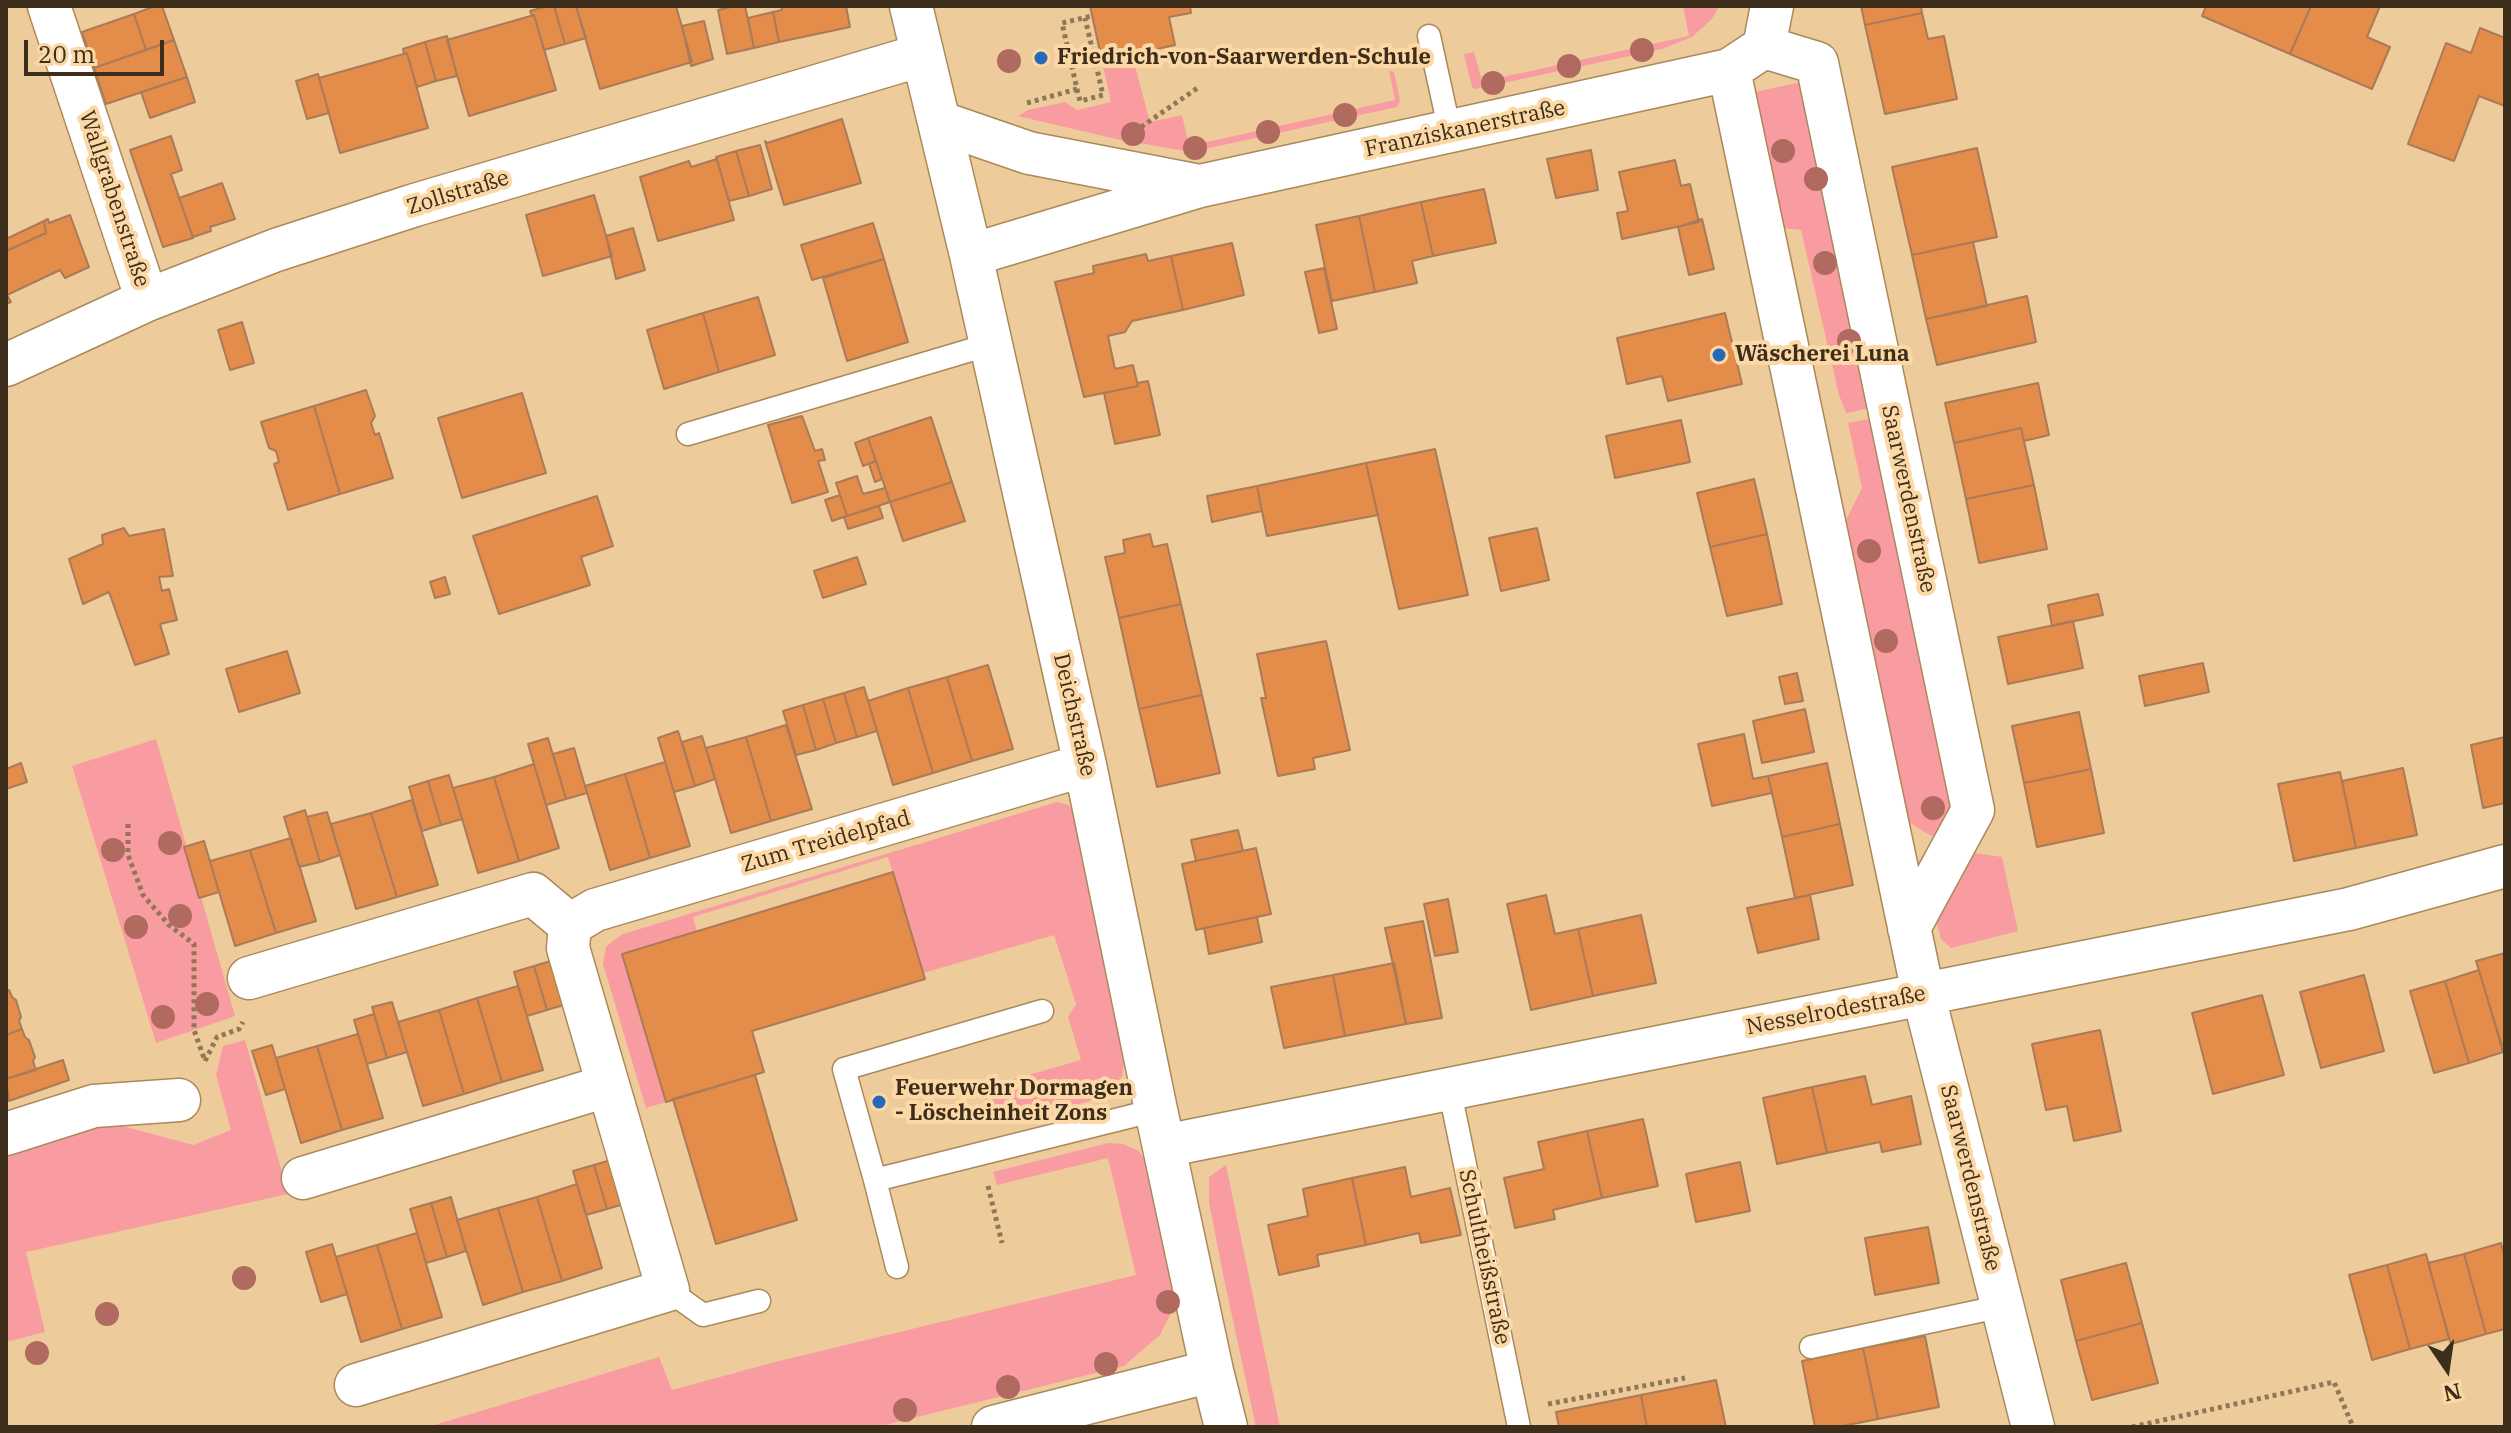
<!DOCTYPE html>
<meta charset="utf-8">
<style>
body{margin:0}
#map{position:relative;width:2511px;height:1433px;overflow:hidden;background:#eecb9a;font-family:"IBM Plex Serif",serif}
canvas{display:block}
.frame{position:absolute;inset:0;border:8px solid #3c2e1a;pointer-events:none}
.north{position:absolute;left:2407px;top:1329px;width:80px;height:80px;-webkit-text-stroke:6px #fcd8a6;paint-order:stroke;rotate:167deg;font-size:22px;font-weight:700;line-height:32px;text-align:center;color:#3c2e1a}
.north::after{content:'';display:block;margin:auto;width:28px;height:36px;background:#3c2e1a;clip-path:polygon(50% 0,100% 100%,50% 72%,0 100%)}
.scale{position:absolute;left:24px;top:40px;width:140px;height:36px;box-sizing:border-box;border:4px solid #3c2e1a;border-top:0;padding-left:10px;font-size:24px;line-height:28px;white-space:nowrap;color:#3c2e1a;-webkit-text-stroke:6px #fcd8a6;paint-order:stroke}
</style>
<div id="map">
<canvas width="2511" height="1433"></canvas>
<div class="frame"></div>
<div class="north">N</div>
<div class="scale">20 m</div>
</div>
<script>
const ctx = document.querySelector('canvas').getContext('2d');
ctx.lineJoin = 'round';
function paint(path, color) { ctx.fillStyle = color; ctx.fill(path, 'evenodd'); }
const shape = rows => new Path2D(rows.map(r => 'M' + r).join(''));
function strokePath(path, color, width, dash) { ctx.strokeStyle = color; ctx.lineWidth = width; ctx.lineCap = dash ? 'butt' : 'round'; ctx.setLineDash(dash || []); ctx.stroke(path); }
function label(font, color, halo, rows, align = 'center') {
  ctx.font = font + ' "IBM Plex Serif",serif'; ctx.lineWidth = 8; ctx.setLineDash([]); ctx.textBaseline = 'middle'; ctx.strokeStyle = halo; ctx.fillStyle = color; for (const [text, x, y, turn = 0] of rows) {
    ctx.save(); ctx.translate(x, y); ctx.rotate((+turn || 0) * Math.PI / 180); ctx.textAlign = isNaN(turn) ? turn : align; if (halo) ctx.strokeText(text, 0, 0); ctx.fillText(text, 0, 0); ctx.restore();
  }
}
const green = shape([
 [1683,6,1719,6,1712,19,1692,37,1662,49,1475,89,1472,87,1464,54,1474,52,1482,81,1517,74,1689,36],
 [1132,55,1150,122,1182,115,1189,146,1395,100,1389,70,1394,72,1400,101,1397,107,1191,152,1116,139,1018,116,1028,110,1065,102,1077,110,1111,102,1102,61],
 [1807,81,1876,407,1846,413,1839,395,1801,230,1783,228,1754,92],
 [1879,417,1961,802,1952,826,1931,836,1910,823,1904,800,1845,522,1862,488,1848,423],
 [156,739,235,1016,156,1043,72,766],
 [1057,802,1069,805,1075,814,1107,977,1125,1054,1122,1076,1110,1095,1024,1120,1006,1123,994,1120,987,1111,985,1099,989,1090,997,1084,1081,1060,1068,1017,1076,1004,1054,935,923,973,888,857,693,917,697,931,622,953,666,1102,646,1108,603,964,606,947,614,940,623,934],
 [1968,852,2002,857,2018,931,1951,948,1941,939,1934,913],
 [245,1040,288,1194,26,1252,45,1332,6,1342,6,1149,93,1118,193,1145,231,1130,216,1075,223,1046],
 [1108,1143,1123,1144,1139,1151,1146,1162,1177,1301,1160,1335,1124,1366,877,1427,428,1427,659,1357,672,1390,775,1362,1136,1275,1108,1158,997,1185,993,1172],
 [1226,1165,1280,1427,1256,1427,1224,1279,1209,1202,1209,1177]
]);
const building = shape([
 [155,6,162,6,174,40,146,50,134,14,155,6],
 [548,6,554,6,565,44,544,50,534,15,532,16,530,11,548,6],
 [554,6,576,6,586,38,565,44,554,6],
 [576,6,676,6,692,62,600,89,576,6],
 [735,6,745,6,754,48,727,54,718,10,735,6],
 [781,6,846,6,850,27,779,42,773,12,782,10,781,6],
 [1090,6,1190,6,1191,13,1169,17,1175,45,1102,61,1090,6],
 [1861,6,1921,6,1922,13,1865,25,1861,6],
 [2206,6,2311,6,2290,54,2202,16,2206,6],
 [2311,6,2380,6,2367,37,2390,47,2372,89,2290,54,2311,6],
 [773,12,779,42,754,48,748,18,773,12],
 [1922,13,1928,39,1944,36,1957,99,1885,114,1865,25,1922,13],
 [134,14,146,50,94,68,82,32,134,14],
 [534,15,556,90,469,116,447,40,534,15],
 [704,21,713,59,691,66,682,26,704,21],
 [2480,28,2505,38,2505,106,2479,96,2454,161,2408,144,2446,43,2471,53,2480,28],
 [447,36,457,76,436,81,425,42,447,36],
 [174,40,187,77,106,104,94,68,174,40],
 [425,42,436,81,417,87,407,53,404,53,403,49,425,42],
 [407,53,428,128,340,153,319,78,407,53],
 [318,74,329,113,307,119,296,81,318,74],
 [187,77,195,102,150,118,141,92,187,77],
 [842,119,861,183,784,205,765,141,767,143,842,119],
 [171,136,182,170,171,174,193,238,163,247,130,150,171,136],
 [760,145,772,189,749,196,736,151,760,145],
 [1977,148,1997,237,1912,255,1892,167,1977,148],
 [1591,150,1598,190,1556,198,1547,159,1591,150],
 [736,151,749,196,729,201,716,157,736,151],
 [717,159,734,220,658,241,640,177,689,161,691,167,717,159],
 [1675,160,1681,186,1690,184,1699,222,1622,239,1617,213,1628,211,1619,172,1675,160],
 [222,183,235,219,210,227,211,231,193,237,179,198,222,183],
 [1484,189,1496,243,1433,256,1421,202,1484,189],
 [594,195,612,256,543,276,526,215,594,195],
 [1421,202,1433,256,1412,261,1417,283,1375,292,1359,216,1421,202],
 [70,215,89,267,65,278,60,270,7,295,11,302,6,304,6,251,46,233,44,221,48,219,49,223,70,215],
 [1359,216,1375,292,1332,301,1316,225,1359,216],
 [1702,219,1714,269,1689,275,1678,227,1702,219],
 [44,221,46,233,6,251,6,239,44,221],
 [873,223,884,259,812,280,801,245,873,223],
 [633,228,645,270,616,279,606,236,633,228],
 [1973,242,1987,306,1926,319,1912,255,1973,242],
 [1232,243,1244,295,1183,310,1171,256,1232,243],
 [1146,254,1148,261,1171,256,1183,310,1132,321,1125,332,1108,336,1115,369,1133,365,1138,386,1084,397,1055,282,1094,273,1093,266,1146,254],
 [884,259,908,342,847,361,823,278,884,259],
 [1324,268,1337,329,1319,333,1305,272,1324,268],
 [2027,296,2036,342,1937,365,1926,319,2027,296],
 [758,297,775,355,719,372,703,313,758,297],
 [703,313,719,372,664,389,647,330,703,313],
 [1725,313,1742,384,1668,401,1662,376,1627,384,1617,338,1725,313],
 [242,322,254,363,230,370,218,330,242,322],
 [1148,381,1160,435,1115,444,1104,393,1138,386,1137,383,1148,381],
 [2038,383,2049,435,2024,441,2021,428,1954,443,1945,403,2038,383],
 [366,390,375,416,371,423,375,435,379,433,393,478,340,494,314,406,366,390],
 [522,393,546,473,462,498,438,418,522,393],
 [314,406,340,494,288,510,274,464,279,462,276,451,269,448,261,422,314,406],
 [802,416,815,451,822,449,825,460,818,461,828,492,792,503,768,425,802,416],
 [931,417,952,482,890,502,868,438,931,417],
 [1681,420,1690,462,1615,478,1606,436,1681,420],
 [2021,428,2034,485,1966,499,1954,443,2021,428],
 [868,438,876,461,863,466,855,443,868,438],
 [1435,449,1468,595,1399,609,1366,463,1435,449],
 [876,461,882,479,875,482,869,464,876,461],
 [1366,463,1378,515,1267,536,1257,486,1366,463],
 [857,476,863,494,885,488,890,502,847,516,836,483,857,476],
 [1754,479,1767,534,1710,547,1697,493,1754,479],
 [952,482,965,521,903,541,890,502,952,482],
 [2034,485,2047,549,1979,563,1966,499,2034,485],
 [1257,486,1262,511,1212,522,1207,496,1257,486],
 [840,495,847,516,832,521,825,500,840,495],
 [597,496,613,546,581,557,590,585,499,614,473,536,597,496],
 [879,506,883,518,848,529,844,517,879,506],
 [124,528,129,536,164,529,173,576,159,577,162,591,169,589,177,620,160,624,169,654,135,665,109,592,83,604,69,559,103,544,102,535,124,528],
 [1537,528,1549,580,1501,591,1489,538,1537,528],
 [1150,534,1153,547,1167,544,1181,604,1119,618,1105,557,1125,553,1123,540,1150,534],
 [1767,534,1782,604,1727,616,1710,547,1767,534],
 [857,557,866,584,823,598,814,571,857,557],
 [445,577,450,594,435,598,430,582,445,577],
 [2098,594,2103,615,2052,626,2048,605,2098,594],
 [1181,604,1202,695,1139,709,1119,618,1181,604],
 [2073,621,2083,668,2008,684,1998,637,2073,621],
 [1326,641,1350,750,1313,758,1315,769,1278,776,1261,698,1266,698,1257,654,1326,641],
 [287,651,300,693,239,712,226,669,287,651],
 [2203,663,2209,692,2145,706,2139,676,2203,663],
 [988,665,1013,749,972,761,947,677,988,665],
 [1797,673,1803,701,1785,704,1779,677,1797,673],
 [947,677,972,761,933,773,908,688,947,677],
 [864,687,877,731,857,737,844,693,864,687],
 [908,688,933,773,893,785,868,701,908,688],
 [844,693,857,737,836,743,823,699,844,693],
 [1202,695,1220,773,1157,787,1139,709,1202,695],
 [823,699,836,743,816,750,803,705,823,699],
 [803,705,816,750,796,755,783,711,803,705],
 [1805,709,1814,752,1762,763,1753,721,1805,709],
 [2079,712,2091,769,2024,783,2012,726,2079,712],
 [786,725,812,809,771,821,746,737,786,725],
 [678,731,695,786,674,792,658,738,678,731],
 [1744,734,1753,779,1768,776,1772,793,1712,806,1698,744,1744,734],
 [702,736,715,779,695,786,682,742,702,736],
 [746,737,771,821,731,833,706,748,746,737],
 [2505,737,2505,803,2483,808,2471,745,2505,737],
 [548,738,566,799,546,805,528,744,548,738],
 [574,748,587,793,566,799,553,754,574,748],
 [665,762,690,846,650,858,625,774,665,762],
 [21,763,27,782,6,789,6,769,21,763],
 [1827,763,1840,824,1782,837,1768,776,1827,763],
 [534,764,559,848,519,861,494,777,534,764],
 [2403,768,2417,835,2356,848,2342,781,2403,768],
 [2091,769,2104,833,2037,847,2024,783,2091,769],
 [2340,772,2356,848,2294,861,2278,784,2340,772],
 [625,774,650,858,610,870,585,786,625,774],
 [449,775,462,819,441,825,428,781,449,775],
 [494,777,519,861,478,873,453,788,494,777],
 [428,781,441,825,422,831,409,787,428,781],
 [412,800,438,885,397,897,371,813,412,800],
 [305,810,320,862,299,867,284,817,305,810],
 [327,812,340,855,320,862,307,817,327,812],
 [371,813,397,897,356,909,331,824,371,813],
 [1840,824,1853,885,1795,898,1782,837,1840,824],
 [1238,830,1243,851,1196,861,1191,840,1238,830],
 [291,838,316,921,276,933,250,850,291,838],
 [204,841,219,892,199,898,184,847,204,841],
 [1256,848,1271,914,1196,930,1182,864,1256,848],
 [250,850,276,933,235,946,210,861,250,850],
 [893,872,925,979,752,1031,764,1072,666,1102,622,954,893,872],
 [1546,895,1555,934,1578,929,1593,996,1531,1010,1507,904,1546,895],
 [1810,895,1819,939,1758,953,1747,908,1810,895],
 [1448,899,1458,952,1435,956,1424,904,1448,899],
 [1641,915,1656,983,1593,996,1578,929,1641,915],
 [1257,917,1262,942,1209,954,1204,928,1257,917],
 [1423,921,1442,1018,1406,1024,1385,928,1423,921],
 [2505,953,2505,1045,2502,1046,2476,961,2505,953],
 [554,960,567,1004,547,1010,534,966,554,960],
 [1394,963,1406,1024,1345,1036,1333,975,1394,963],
 [534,966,547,1010,527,1016,514,972,534,966],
 [2479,970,2503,1052,2469,1063,2445,981,2479,970],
 [1333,975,1345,1036,1284,1048,1271,987,1333,975],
 [2364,975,2384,1051,2321,1068,2300,992,2364,975],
 [2445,981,2469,1063,2434,1073,2410,991,2445,981],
 [518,986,543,1070,502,1082,477,998,518,986],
 [9,990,12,997,16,1000,21,1017,19,1021,22,1029,6,1035,6,991,9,990],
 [2262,995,2284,1075,2213,1094,2192,1013,2262,995],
 [477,998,502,1082,464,1094,439,1010,477,998],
 [392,1002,407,1052,387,1058,372,1007,392,1002],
 [439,1010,464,1094,423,1106,398,1022,439,1010],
 [374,1014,387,1058,367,1064,354,1020,374,1014],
 [22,1029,25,1037,29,1040,35,1057,33,1061,36,1070,6,1079,6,1035,22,1029],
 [2100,1030,2121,1131,2074,1141,2067,1106,2046,1110,2032,1044,2100,1030],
 [358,1034,383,1118,342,1130,317,1046,358,1034],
 [272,1045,285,1089,266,1095,252,1051,272,1045],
 [317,1046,342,1130,301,1143,276,1058,317,1046],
 [63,1060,69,1080,9,1101,6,1079,63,1060],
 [755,1075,797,1220,716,1244,673,1099,755,1075],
 [1865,1076,1872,1105,1911,1096,1921,1144,1882,1152,1880,1142,1827,1153,1812,1087,1865,1076],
 [1812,1087,1827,1153,1777,1164,1763,1098,1812,1087],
 [1643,1119,1658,1186,1602,1198,1587,1131,1643,1119],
 [1587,1131,1602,1198,1553,1210,1555,1219,1515,1228,1504,1178,1544,1169,1538,1142,1587,1131],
 [614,1159,627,1203,607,1209,594,1165,614,1159],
 [1740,1162,1750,1211,1696,1222,1686,1174,1740,1162],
 [594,1165,607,1209,586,1215,573,1171,594,1165],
 [1405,1167,1411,1197,1450,1188,1461,1235,1421,1243,1419,1233,1366,1245,1352,1178,1405,1167],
 [1352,1178,1366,1245,1317,1255,1319,1266,1279,1275,1268,1225,1308,1216,1303,1189,1352,1178],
 [577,1184,602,1268,562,1281,537,1197,577,1184],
 [451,1197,466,1251,447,1257,431,1203,451,1197],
 [537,1197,562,1281,523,1292,498,1208,537,1197],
 [431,1203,447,1257,426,1263,410,1209,431,1203],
 [498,1208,523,1292,483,1305,457,1220,498,1208],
 [1928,1227,1939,1283,1875,1295,1865,1238,1928,1227],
 [417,1233,442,1317,402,1329,377,1245,417,1233],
 [2501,1243,2505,1258,2505,1329,2486,1334,2464,1254,2501,1243],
 [332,1244,347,1294,321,1302,306,1252,332,1244],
 [377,1245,402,1329,361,1342,336,1257,377,1245],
 [2426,1254,2449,1339,2410,1349,2387,1265,2426,1254],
 [2464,1254,2486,1334,2451,1344,2428,1263,2464,1254],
 [2126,1263,2142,1323,2076,1341,2061,1280,2126,1263],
 [2387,1265,2410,1349,2372,1360,2349,1275,2387,1265],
 [2142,1323,2158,1383,2092,1400,2076,1341,2142,1323],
 [1925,1336,1939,1407,1878,1419,1863,1348,1925,1336],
 [1863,1348,1878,1419,1838,1427,1815,1427,1802,1361,1863,1348],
 [1716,1380,1726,1427,1647,1427,1641,1395,1716,1380],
 [1641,1395,1647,1427,1559,1427,1556,1412,1641,1395]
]);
const path = shape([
 [1077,89,1080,101,1103,95,1085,18],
 [1027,103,1077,89,1062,23,1092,16],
 [1141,127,1199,87],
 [128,824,128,855,143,895,169,925,194,944,194,1030,205,1061],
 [205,1061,217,1037,239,1029,243,1022],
 [988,1186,1002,1243],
 [1548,1404,1685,1378],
 [2132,1427,2334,1382,2353,1427]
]);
const lane = shape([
 [1429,36,1450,132],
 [688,434,991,344],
 [1449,1087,1519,1427],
 [875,1180,844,1069,1042,1011],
 [897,1267,875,1180,1156,1110],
 [668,1290,703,1315,759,1301],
 [1811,1347,2003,1306]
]);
const street = shape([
 [49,6,147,300],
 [911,6,971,255,1085,765,1156,1110,1212,1371,1226,1427],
 [1764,47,1817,63,1973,810,1909,928],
 [1729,70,1923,993,2033,1427],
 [939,122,1029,153,1195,185],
 [971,255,1200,186,1729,70,1764,47,1772,6],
 [6,365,147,300,276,250,415,205,922,55],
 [249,978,533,894,570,925],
 [6,1134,94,1106,179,1100],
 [1164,1146,2349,909,2505,866],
 [303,1178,607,1086],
 [356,1385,668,1290,568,948,570,925,595,910,1085,765],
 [993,1427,1212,1371]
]);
const trees = [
 [1642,50],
 [1009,61],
 [1569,66],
 [1493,83],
 [1345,115],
 [1268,132],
 [1133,134],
 [1195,148],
 [1783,151],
 [1816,179],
 [1825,263],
 [1849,341],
 [1869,551],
 [1886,641],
 [1933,808],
 [170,843],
 [113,850],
 [180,916],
 [136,927],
 [207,1004],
 [163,1017],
 [244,1278],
 [1168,1302],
 [107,1314],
 [37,1353],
 [1106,1364],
 [1008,1387],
 [905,1410]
];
const markers = [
 [1041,58,8,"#2668b9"],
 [1719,355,8,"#2668b9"],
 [879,1102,8,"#2668b9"]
];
const poiNames = [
 ["Friedrich-von-Saarwerden-Schule",1057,58],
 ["Wäscherei Luna",1735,355],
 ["Feuerwehr Dormagen",895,1089],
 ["- Löscheinheit Zons",895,1114]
];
const streetNames = [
 ["Franziskanerstraße",1465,129,-12],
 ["Zollstraße",458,193,-17],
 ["Wallgrabenstraße",114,199,72],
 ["Saarwerdenstraße",1908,499,78],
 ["Deichstraße",1074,715,77],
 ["Zum Treidelpfad",826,842,-16],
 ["Nesselrodestraße",1836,1011,-11],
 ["Saarwerdenstraße",1970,1178,76],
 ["Schultheißstraße",1484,1257,78]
];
paint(green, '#f99ca2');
paint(building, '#e48c49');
strokePath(building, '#aa7a59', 2);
strokePath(lane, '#aa895a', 25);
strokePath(street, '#aa895a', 45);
strokePath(path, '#907857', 5, [4, 4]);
strokePath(lane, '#fff', 22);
strokePath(street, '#fff', 42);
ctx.fillStyle = '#b06a5f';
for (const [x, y] of trees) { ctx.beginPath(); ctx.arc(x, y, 12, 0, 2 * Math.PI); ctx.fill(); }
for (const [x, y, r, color] of markers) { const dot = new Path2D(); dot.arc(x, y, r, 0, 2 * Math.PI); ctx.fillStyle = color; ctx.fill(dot); strokePath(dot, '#fcd8a6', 3); }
label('bold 22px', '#3c2e1a', '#fcd8a6', poiNames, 'left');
label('22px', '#3c2e1a', '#fcd8a6', streetNames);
</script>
